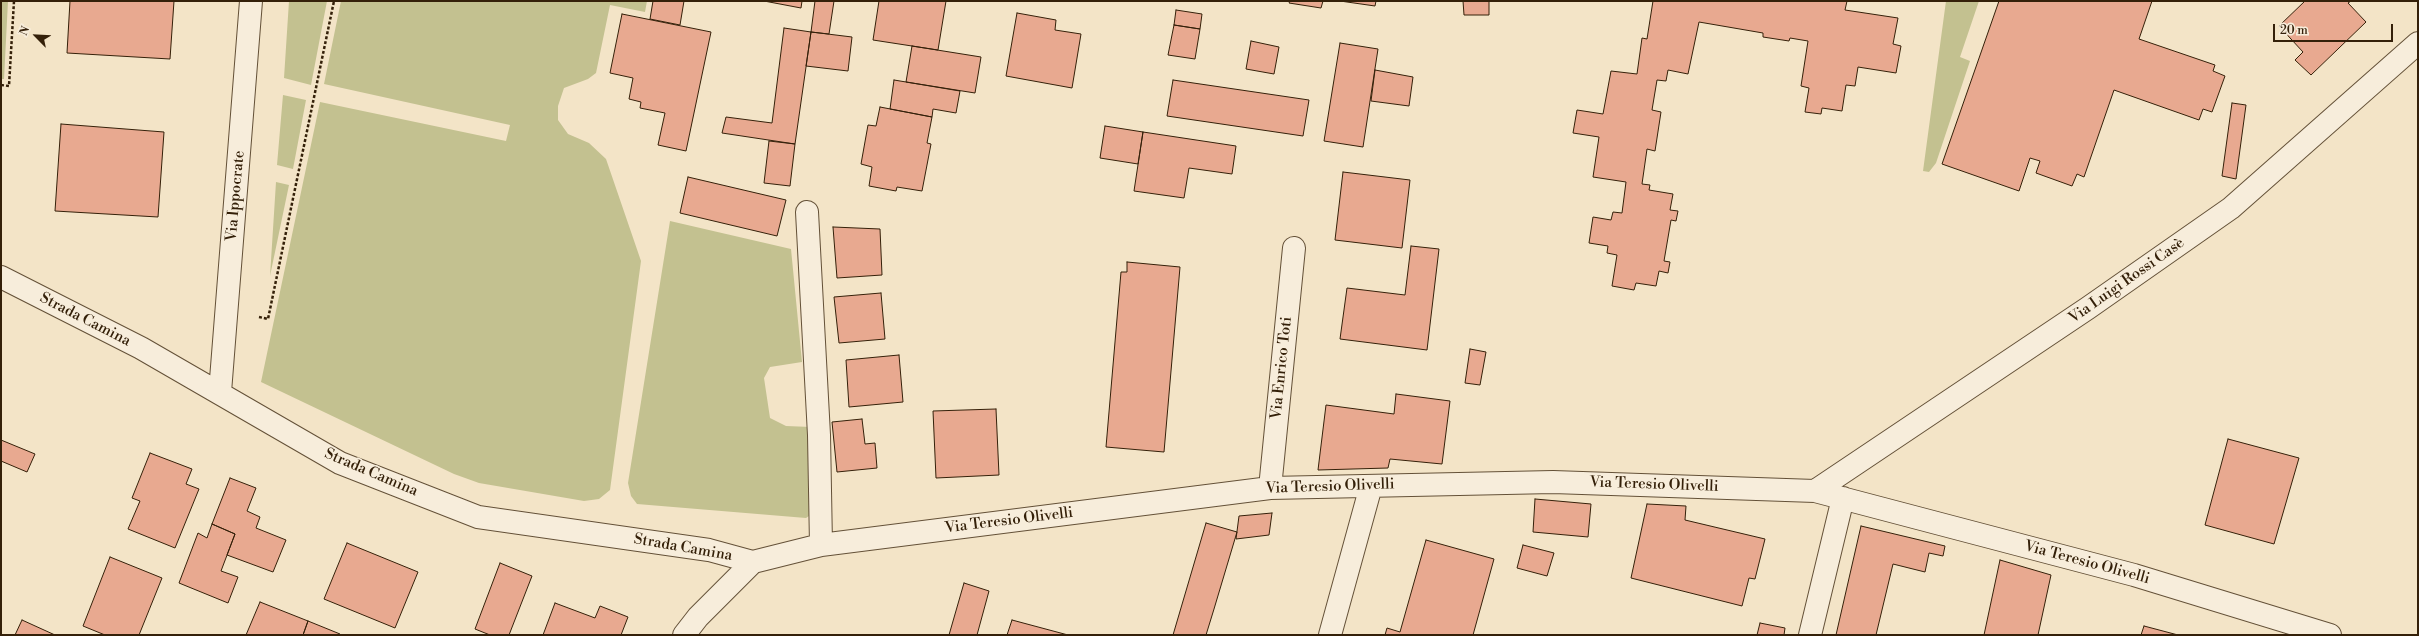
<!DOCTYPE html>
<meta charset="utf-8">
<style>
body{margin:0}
#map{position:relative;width:2419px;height:636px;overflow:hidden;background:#f3e4c7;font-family:"Libre Bodoni",serif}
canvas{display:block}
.frame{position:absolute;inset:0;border:2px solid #342009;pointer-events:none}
.north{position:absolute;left:16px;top:16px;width:40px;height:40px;-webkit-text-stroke:3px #f7eddb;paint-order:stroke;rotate:294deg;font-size:11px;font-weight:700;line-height:16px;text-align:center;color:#342009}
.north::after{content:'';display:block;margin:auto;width:14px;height:18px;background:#342009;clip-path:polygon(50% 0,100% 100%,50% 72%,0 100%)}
.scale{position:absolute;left:2273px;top:24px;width:120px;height:18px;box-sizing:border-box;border:2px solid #342009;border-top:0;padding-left:5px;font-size:12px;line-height:14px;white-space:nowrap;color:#342009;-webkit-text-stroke:3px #f7eddb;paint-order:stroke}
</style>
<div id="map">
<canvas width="2419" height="636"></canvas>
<div class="frame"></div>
<div class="north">N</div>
<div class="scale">20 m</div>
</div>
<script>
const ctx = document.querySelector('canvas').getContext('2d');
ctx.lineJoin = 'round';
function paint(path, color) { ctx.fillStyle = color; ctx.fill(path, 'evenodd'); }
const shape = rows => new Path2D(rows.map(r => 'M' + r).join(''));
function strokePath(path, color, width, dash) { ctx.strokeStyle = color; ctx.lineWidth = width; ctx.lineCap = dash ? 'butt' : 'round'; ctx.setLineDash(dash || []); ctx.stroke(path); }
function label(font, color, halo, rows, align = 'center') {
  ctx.font = font + ' "Libre Bodoni",serif'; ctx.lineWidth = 3; ctx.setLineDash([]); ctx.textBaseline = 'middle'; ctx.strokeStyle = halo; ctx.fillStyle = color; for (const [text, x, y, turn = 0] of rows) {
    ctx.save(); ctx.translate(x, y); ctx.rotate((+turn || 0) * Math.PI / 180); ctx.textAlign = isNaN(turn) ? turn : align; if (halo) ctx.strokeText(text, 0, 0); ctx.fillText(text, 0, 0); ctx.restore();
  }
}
const green = shape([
 [1,1,8,1,4,79,1,79],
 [289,1,327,1,311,85,284,78],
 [341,1,647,1,645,12,610,5,596,73,588,79,564,88,558,106,558,120,568,134,589,143,606,159,641,261,610,490,599,499,584,501,479,483,454,474,261,382,320,102,506,141,510,125,324,84],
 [1946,1,1979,1,1960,57,1970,61,1936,163,1929,172,1923,171],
 [283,95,306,100,293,169,277,165],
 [276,182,289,185,270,276],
 [670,221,791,249,802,362,770,367,764,378,770,418,786,426,811,427,809,516,806,518,637,504,631,496,628,483]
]);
const building = shape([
 [70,1,174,1,170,59,67,53,70,1],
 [653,1,684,1,680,25,650,19,653,1],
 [764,1,802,1,801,8,764,1],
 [815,1,834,1,829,34,811,32,815,1],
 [879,1,946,1,938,50,873,40,879,1],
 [1290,1,1323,1,1321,8,1289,3,1290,1],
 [1340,1,1376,1,1375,6,1340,1],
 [1463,1,1489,1,1489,15,1464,15,1463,1],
 [1653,1,1847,1,1845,10,1898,18,1893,44,1901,46,1896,73,1858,67,1855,86,1846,85,1842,111,1822,108,1821,114,1805,112,1809,88,1801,86,1808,41,1790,38,1789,41,1763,37,1763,33,1699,22,1688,74,1668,70,1666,81,1657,80,1652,110,1661,112,1655,151,1647,149,1642,184,1650,185,1649,190,1673,194,1670,210,1678,211,1676,221,1671,220,1664,261,1670,262,1668,273,1659,271,1656,286,1636,283,1634,290,1612,286,1617,255,1607,253,1608,246,1589,243,1593,217,1611,220,1613,212,1622,213,1626,182,1593,177,1599,137,1573,133,1577,110,1603,114,1611,71,1637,74,1642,38,1647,39,1653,1],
 [1999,1,2152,1,2139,39,2215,65,2213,71,2225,76,2212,112,2203,109,2199,120,2114,90,2084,177,2077,174,2072,186,2036,173,2040,161,2030,158,2019,191,1942,164,1999,1],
 [2305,1,2351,1,2348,3,2366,22,2311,75,2295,60,2303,52,2279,26,2305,1],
 [1176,10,1202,14,1200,29,1174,25,1176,10],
 [1017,13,1056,20,1055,30,1081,34,1072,88,1006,76,1017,13],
 [622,14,711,32,686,151,658,145,665,113,640,108,641,102,629,99,633,78,610,73,622,14],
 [1174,25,1200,29,1195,59,1168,55,1174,25],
 [784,28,811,32,795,144,722,133,726,117,772,123,784,28],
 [811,32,852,37,848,71,806,66,811,32],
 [1251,41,1279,47,1274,74,1246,69,1251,41],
 [1340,43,1378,49,1363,147,1324,141,1340,43],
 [912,46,981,57,975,93,906,82,912,46],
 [1375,70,1413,77,1409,106,1371,101,1375,70],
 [894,80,960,91,956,113,933,109,932,117,890,109,894,80],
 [1173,80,1309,100,1303,136,1167,116,1173,80],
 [2232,103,2246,105,2236,179,2222,176,2232,103],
 [880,107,932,117,927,143,931,144,922,191,897,187,896,191,869,186,872,167,861,164,868,125,876,126,880,107],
 [61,124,164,132,158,217,55,211,61,124],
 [1105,126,1143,132,1138,164,1100,158,1105,126],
 [1143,132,1236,146,1232,174,1189,168,1184,198,1134,191,1143,132],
 [769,141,795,144,790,186,764,183,769,141],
 [1343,172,1410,180,1402,248,1335,240,1343,172],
 [688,177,786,200,777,236,680,213,688,177],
 [833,227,880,229,882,275,837,278,833,227],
 [1411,246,1439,249,1427,350,1340,339,1347,288,1405,295,1411,246],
 [1127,262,1180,267,1164,452,1106,447,1121,272,1127,272,1127,262],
 [881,293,885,339,839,343,834,297,881,293],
 [1470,349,1486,352,1480,385,1465,383,1470,349],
 [899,355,903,402,849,407,846,360,899,355],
 [1396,394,1450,401,1442,464,1390,459,1388,468,1318,470,1326,405,1394,414,1396,394],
 [996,409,999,475,936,478,933,411,996,409],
 [862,419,865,444,875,443,877,468,837,472,832,422,862,419],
 [2228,439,2299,458,2274,544,2205,525,2228,439],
 [1,440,35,454,27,472,1,461,1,440],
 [150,453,192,469,186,484,199,489,175,548,128,529,140,501,132,498,150,453],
 [230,478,256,488,247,511,260,517,256,528,286,540,273,572,227,555,235,534,212,524,230,478],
 [1535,499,1591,504,1588,537,1533,532,1535,499],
 [1647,504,1686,506,1685,520,1765,539,1755,579,1749,578,1742,606,1631,578,1647,504],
 [1272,513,1269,535,1236,539,1239,516,1272,513],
 [1206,523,1237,532,1214,609,1206,635,1173,635,1206,523],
 [212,524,235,534,221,571,238,577,228,603,179,583,198,533,207,538,212,524],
 [1861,526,1945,546,1943,556,1929,553,1925,572,1893,564,1876,635,1836,635,1861,526],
 [1426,540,1494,559,1473,635,1385,635,1387,628,1400,632,1426,540],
 [347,543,418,572,395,628,324,599,347,543],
 [1523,545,1554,553,1547,576,1517,568,1523,545],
 [110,557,162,578,139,635,105,635,83,626,110,557],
 [2000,560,2051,575,2038,635,1984,635,2000,560],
 [500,563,532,576,509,635,490,635,475,629,500,563],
 [964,583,989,591,977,635,949,635,964,583],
 [260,602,308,621,303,635,246,635,260,602],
 [555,603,595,618,600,606,628,617,621,635,543,635,555,603],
 [22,620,55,635,15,635,22,620],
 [1012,620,1068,635,1007,635,1012,620],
 [308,621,340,634,339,635,303,635,308,621],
 [1760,623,1785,628,1784,635,1757,635,1760,623],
 [2144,626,2178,635,2141,635,2144,626]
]);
const path = shape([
 [1,85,9,86,14,1],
 [259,317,268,319,334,1]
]);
const minor = shape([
 [807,212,819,435,821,545],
 [1,277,141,348,340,463,478,517,709,550,753,562],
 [220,392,251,1],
 [1270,488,1294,248],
 [1815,491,2088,308,2231,208,2418,43],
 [684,635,698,617,753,562,821,545,1270,488,1553,482,1815,491,2134,575,2330,635],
 [1330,635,1371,486],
 [1810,635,1843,498]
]);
const streetNames = [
 ["Via Ippocrate",236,196,-85],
 ["Via Luigi Rossi Casè",2127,281,-35],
 ["Strada Camina",85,320,27],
 ["Via Enrico Toti",1282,368,-84],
 ["Strada Camina",371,473,23],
 ["Via Teresio Olivelli",1654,485,2],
 ["Via Teresio Olivelli",1330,487,-2],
 ["Via Teresio Olivelli",1009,521,-7],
 ["Strada Camina",683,548,10],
 ["Via Teresio Olivelli",2087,563,15]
];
paint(green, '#c3c190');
paint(building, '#e8a990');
strokePath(building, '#342009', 1);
strokePath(minor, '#645138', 24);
strokePath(path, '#342009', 2.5, [3, 2]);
strokePath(minor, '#f7eddb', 22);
label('15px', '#342009', '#f7eddb', streetNames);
</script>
